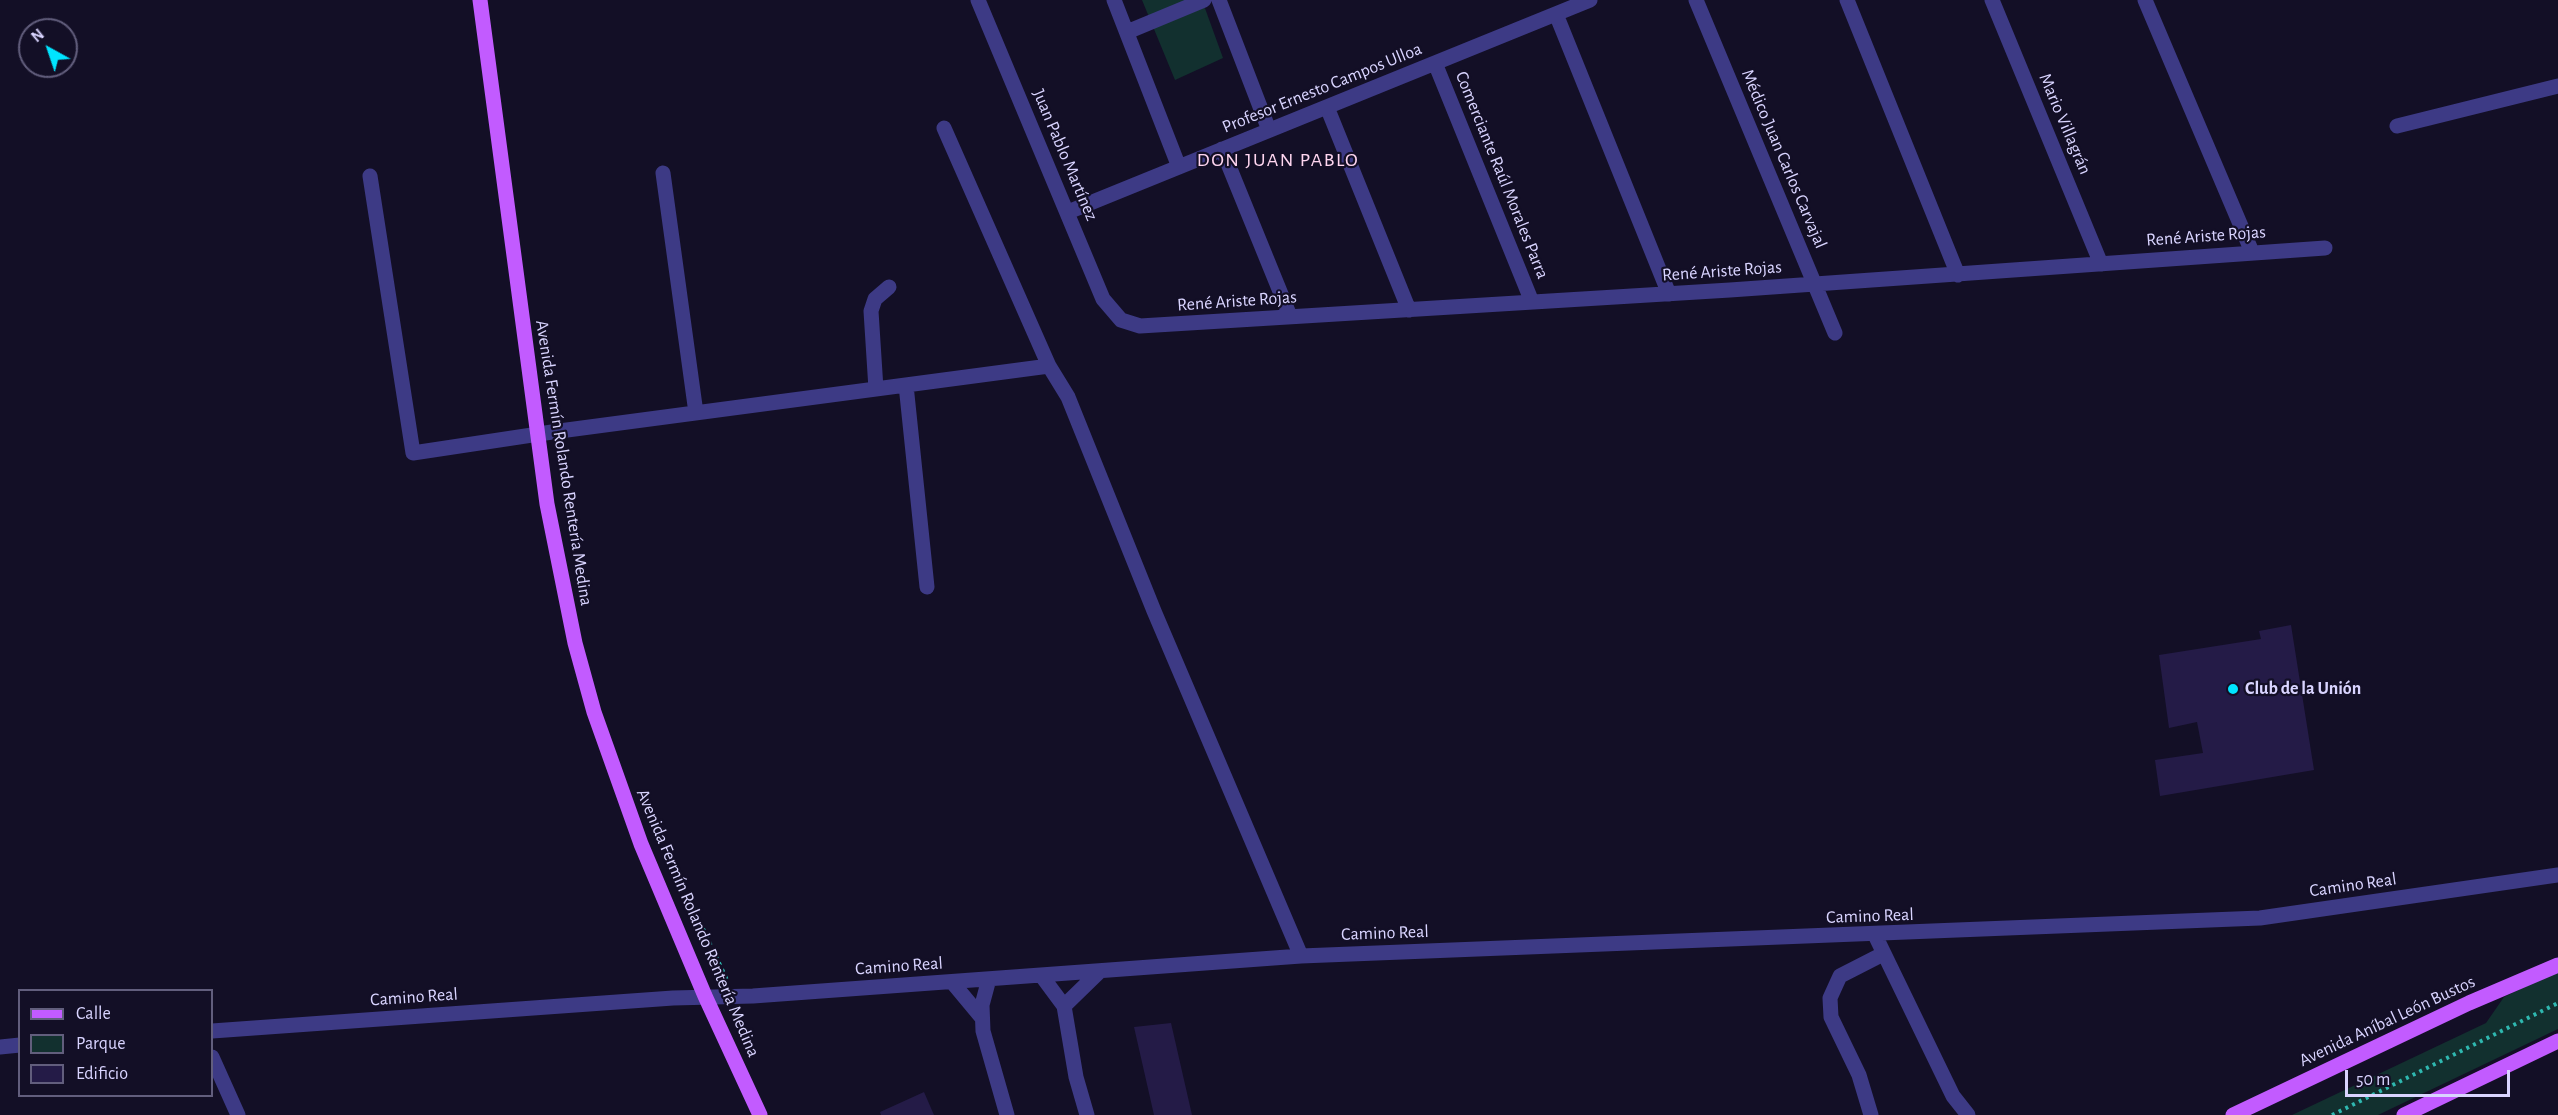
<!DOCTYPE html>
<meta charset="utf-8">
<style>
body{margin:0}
#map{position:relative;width:2558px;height:1115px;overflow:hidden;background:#130f26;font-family:"Alegreya Sans",sans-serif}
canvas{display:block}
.legend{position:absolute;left:18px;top:989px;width:195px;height:108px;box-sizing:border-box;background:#130f26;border:2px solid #625e7d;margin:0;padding:8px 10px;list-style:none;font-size:18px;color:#d9d4ff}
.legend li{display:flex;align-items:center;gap:12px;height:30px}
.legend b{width:30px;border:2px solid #625e7d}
.north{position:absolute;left:18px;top:18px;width:60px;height:60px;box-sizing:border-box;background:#130f26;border:2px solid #625e7d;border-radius:50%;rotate:320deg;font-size:16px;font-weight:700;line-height:24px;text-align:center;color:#d9d4ff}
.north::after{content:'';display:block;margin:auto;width:21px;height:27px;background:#00e5ff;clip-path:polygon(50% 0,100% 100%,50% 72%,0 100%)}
.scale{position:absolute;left:2345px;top:1070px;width:165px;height:27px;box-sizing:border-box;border:3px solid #d9d4ff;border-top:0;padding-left:8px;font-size:18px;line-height:21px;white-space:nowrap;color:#d9d4ff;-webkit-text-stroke:4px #130f26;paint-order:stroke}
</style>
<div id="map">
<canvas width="2558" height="1115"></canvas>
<ul class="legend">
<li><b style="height:8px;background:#c25bff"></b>Calle</li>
<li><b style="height:16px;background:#12302f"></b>Parque</li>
<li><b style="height:16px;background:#241b47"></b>Edificio</li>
</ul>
<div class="north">N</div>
<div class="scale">50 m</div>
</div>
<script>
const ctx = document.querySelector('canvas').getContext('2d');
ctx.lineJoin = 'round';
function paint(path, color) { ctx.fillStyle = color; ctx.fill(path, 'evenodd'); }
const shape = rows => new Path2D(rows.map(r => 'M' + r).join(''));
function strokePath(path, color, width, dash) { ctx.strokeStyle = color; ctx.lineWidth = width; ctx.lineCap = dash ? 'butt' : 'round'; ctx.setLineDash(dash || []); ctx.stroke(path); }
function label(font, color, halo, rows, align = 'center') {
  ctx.font = font + ' "Alegreya Sans",sans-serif'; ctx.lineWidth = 4.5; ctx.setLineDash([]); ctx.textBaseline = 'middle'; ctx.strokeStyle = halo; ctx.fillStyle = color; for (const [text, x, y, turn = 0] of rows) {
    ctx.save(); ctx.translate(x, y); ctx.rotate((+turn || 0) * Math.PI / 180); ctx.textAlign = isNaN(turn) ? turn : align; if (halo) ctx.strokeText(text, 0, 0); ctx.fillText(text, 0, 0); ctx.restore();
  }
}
const green = shape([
 [1142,0,1202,0,1223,58,1175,80],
 [2558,971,2558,1029,2378,1115,2292,1115,2486,1023,2504,997]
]);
const building = shape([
 [2291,625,2314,770,2160,796,2155,760,2203,753,2197,722,2169,728,2159,655,2261,639,2259,631],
 [1171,1023,1192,1115,1154,1115,1134,1027],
 [924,1092,934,1115,881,1115,880,1112]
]);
const path = shape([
 [668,854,727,980],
 [2332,1115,2558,1003]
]);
const minor = shape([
 [978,0,1103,299,1121,320,1140,326,1730,290,2325,248],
 [1114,0,1179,167],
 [1219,0,1269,130],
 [1696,0,1835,333],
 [1847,0,1958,275],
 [1992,0,2101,264],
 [2145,0,2252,252],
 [1556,14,1669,294],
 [1127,32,1204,0],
 [1435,63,1532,302],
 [1327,107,1409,310],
 [2397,126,2558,86],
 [944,128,1049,366,1068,397,1154,611,1301,956],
 [1222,149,1290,316],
 [663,173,696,413],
 [370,176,413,453,552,432,1049,366],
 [1068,212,1590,0],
 [906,385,927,587],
 [876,389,871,311,875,299,889,287],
 [1875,935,1953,1096,1968,1115],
 [1041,975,1064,1006,1100,971],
 [989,979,982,1005,983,1031,1007,1115],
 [952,982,982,1018],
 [1064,1006,1076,1077,1087,1115],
 [212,1031,673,998,753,996,1301,956,2260,918,2558,875],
 [0,1047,20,1045],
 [212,1057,238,1115],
 [1871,1115,1859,1075,1831,1017,1830,998,1840,976,1883,954]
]);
const major = shape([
 [480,0,547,504,575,643,594,712,641,844,705,996,760,1115],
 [2233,1115,2469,1003,2558,965],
 [2404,1115,2558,1041]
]);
const markers = [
 [2233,689,6,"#00e5ff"]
];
const streetNames = [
 ["Profesor Ernesto Campos Ulloa",1322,88,-22],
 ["Mario Villagrán",2065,124,67],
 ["Juan Pablo Martínez",1065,155,67],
 ["Médico Juan Carlos Carvajal",1784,159,67],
 ["Comerciante Raúl Morales Parra",1502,175,68],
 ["René Ariste Rojas",2206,236,-4],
 ["René Ariste Rojas",1722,271,-4],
 ["René Ariste Rojas",1237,301,-4],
 ["Avenida Fermín Rolando Rentería Medina",564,463,81],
 ["Camino Real",2353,885,-8],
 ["Camino Real",1870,916,-2],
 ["Avenida Fermín Rolando Rentería Medina",698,923,67],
 ["Camino Real",1385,933,-2],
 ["Camino Real",899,966,-4],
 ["Camino Real",414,997,-4],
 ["Avenida Aníbal León Bustos",2387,1021,-25]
];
const poiNames = [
 ["Club de la Unión",2245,689]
];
const neighbourhoodNames = [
 ["DON JUAN PABLO",1278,160]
];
paint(green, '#12302f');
paint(building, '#241b47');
strokePath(path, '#2fb8b0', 4, [3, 4.5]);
strokePath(minor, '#3d3a85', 15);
strokePath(major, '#c25bff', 15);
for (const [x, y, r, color] of markers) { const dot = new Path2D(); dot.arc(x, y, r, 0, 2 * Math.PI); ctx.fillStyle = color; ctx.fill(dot); strokePath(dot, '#130f26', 2); }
label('18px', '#d9d4ff', '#130f26', streetNames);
label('bold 18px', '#d9d4ff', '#130f26', poiNames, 'left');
ctx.letterSpacing = '1.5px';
label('20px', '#ffd6f0', '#130f26', neighbourhoodNames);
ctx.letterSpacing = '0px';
</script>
